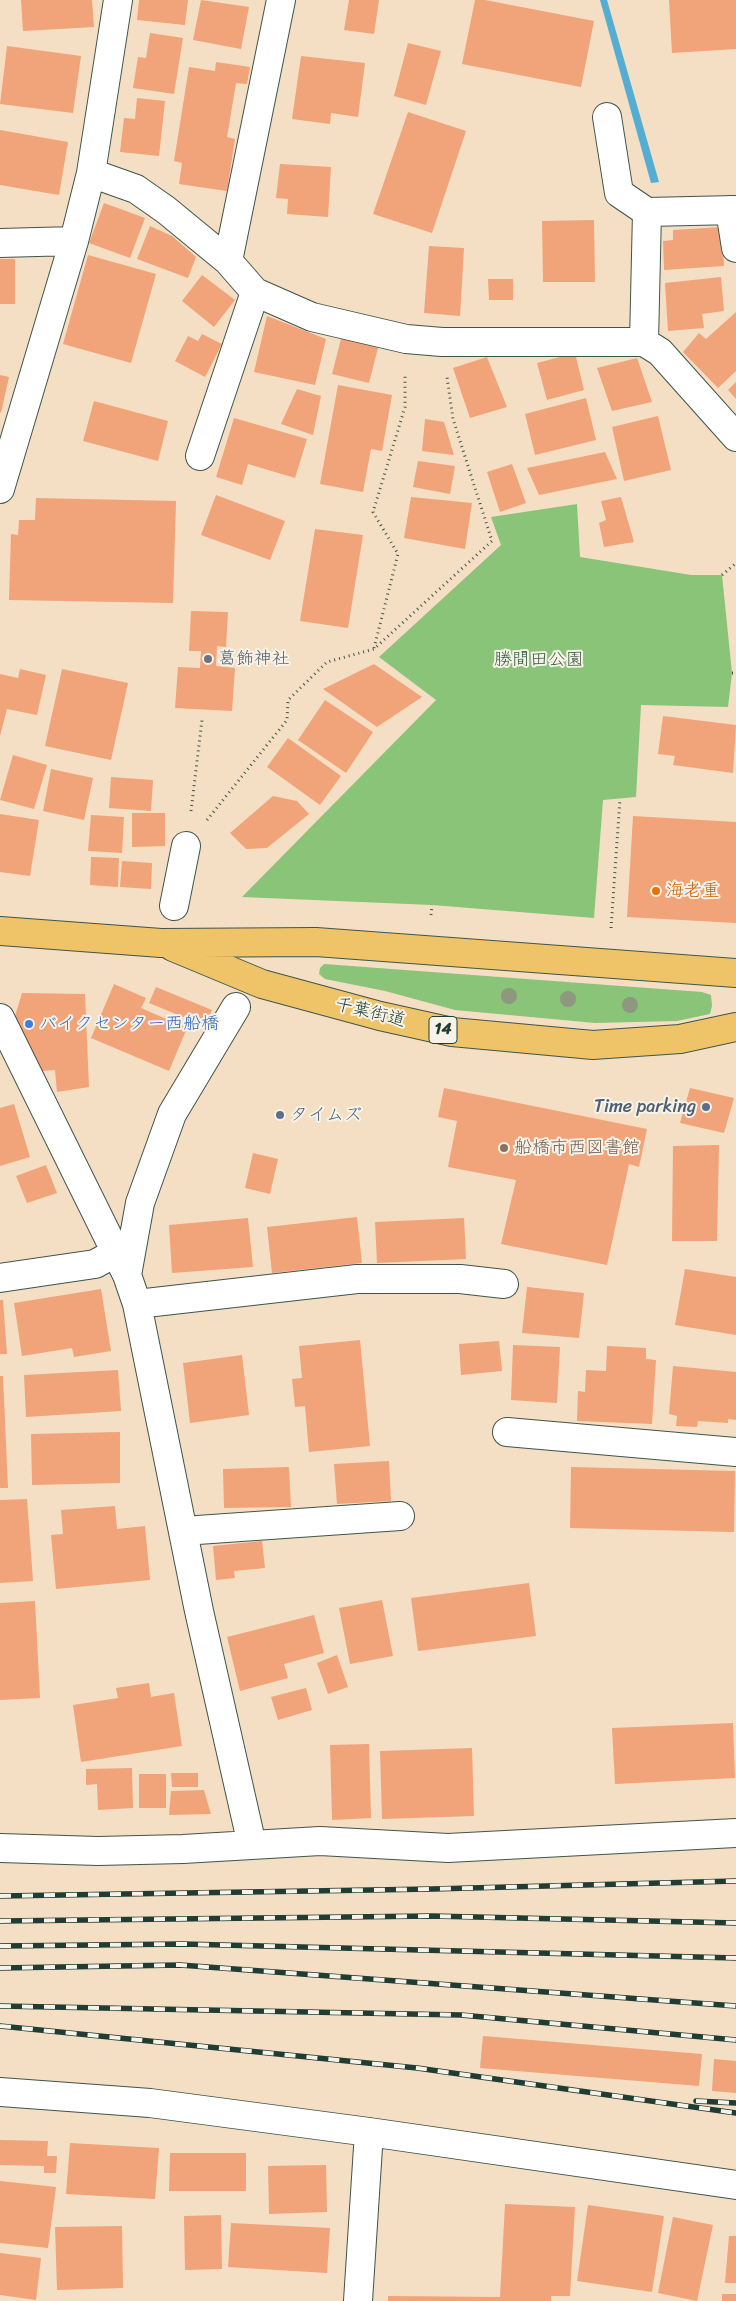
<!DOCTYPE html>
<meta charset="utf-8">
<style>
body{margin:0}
canvas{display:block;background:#f4dec4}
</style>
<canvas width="736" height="2301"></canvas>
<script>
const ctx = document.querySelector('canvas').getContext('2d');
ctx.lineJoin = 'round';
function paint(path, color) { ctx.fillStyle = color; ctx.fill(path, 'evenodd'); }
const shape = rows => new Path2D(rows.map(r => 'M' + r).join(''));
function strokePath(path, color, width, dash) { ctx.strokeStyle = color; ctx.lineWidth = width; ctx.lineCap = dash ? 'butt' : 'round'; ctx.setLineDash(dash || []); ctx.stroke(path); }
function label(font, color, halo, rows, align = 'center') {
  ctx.font = font + ' Sriracha,"Klee One",sans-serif'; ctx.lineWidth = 4; ctx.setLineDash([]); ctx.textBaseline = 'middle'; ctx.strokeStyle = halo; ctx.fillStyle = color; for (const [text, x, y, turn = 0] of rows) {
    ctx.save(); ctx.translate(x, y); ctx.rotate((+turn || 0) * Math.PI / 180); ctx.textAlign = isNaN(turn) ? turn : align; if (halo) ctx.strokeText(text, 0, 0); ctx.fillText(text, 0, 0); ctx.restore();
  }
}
const green = shape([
 [577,504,580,557,691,575,722,575,732,673,728,707,641,705,636,797,603,800,594,918,432,905,242,897,436,700,379,657,501,545,491,517],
 [324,964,702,992,711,995,712,1006,710,1014,677,1021,595,1023,455,1010,385,991,325,979,319,974,320,968]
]);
const water = shape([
 [600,0,607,0,659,182,651,183]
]);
const building = shape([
 [21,0,92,0,94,27,23,31],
 [139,0,188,0,185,25,137,20],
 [201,0,249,7,241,49,193,40],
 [349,0,379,0,374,34,344,30],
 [475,0,485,0,594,21,581,87,462,64],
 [669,0,736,0,736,49,672,53],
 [150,33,183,38,174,94,133,88,138,57,146,58],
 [408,43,441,51,426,105,394,96],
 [7,46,81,56,73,113,0,104],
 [301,56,365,63,358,117,331,113,330,124,292,119],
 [216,62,250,67,247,84,236,83,227,137,235,139,227,191,179,184,182,163,174,161,189,67,215,71],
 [137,98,165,101,159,156,120,152,124,118,135,119],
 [408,112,466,131,432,233,373,214],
 [0,130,68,142,59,195,0,185],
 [280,164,331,167,328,217,287,214,288,199,276,198],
 [104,203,145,218,130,258,89,243],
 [594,220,595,282,543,282,542,221],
 [150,226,172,236,196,257,188,278,137,259],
 [722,227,724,266,664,270,663,241,673,240,673,230],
 [429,246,464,248,460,316,424,313],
 [88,255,156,274,131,363,63,344],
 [0,259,15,259,15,304,0,304],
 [202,275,235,300,214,327,182,301],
 [721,277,724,311,702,314,704,328,668,331,665,283],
 [488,279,513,279,513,300,489,300],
 [736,312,736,371,718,388,683,352,699,333,706,339],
 [267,316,326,339,315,385,254,372],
 [202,334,222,344,205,377,175,361,188,336,198,341],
 [342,335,379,344,369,383,332,374],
 [575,353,584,390,547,400,537,363],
 [487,357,507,407,470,418,453,368],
 [637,358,652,402,612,411,597,368],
 [0,375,9,377,1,413,0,412],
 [736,382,736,399,728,390],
 [338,385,392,395,382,451,371,449,363,492,320,484],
 [297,389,321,396,313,435,281,424],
 [586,398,596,440,535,455,525,414],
 [94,401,168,421,158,461,83,441],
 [658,416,671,470,624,481,612,427],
 [234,418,307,439,295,478,248,464,242,485,216,477],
 [425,419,444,422,454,455,422,451],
 [605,452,617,479,539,495,527,468],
 [418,461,455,466,450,494,413,487],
 [512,464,526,503,500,512,487,472],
 [216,495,285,521,270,560,201,535],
 [411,497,472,503,465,549,404,538],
 [621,497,634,542,604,547,599,523,606,520,601,501],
 [36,498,176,501,173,603,9,600,11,534,18,535,19,520,35,520],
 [315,529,363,535,348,628,300,621],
 [191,611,228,612,226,647,217,646,216,666,235,668,232,711,175,708,178,667,200,668,201,651,189,651],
 [374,664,422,697,377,727,323,689],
 [20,669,46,675,37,715,7,709,0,736,0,674,18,678],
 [62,669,128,683,111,760,45,746],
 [325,700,373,732,346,773,298,740],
 [663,716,736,725,733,773,673,765,675,756,658,754],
 [288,738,341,776,320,805,267,767],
 [13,755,47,765,34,809,0,800],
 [51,769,93,778,84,820,43,811],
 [111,777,153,780,151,811,109,808],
 [273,796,297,801,309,814,267,848,246,849,230,833],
 [132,813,165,813,165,846,132,847],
 [0,814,39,820,30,876,0,872],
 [91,815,124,817,122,853,88,851],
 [633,816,736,822,736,923,627,917],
 [91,857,119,858,118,887,90,885],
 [122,861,152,863,151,889,120,887],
 [114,984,146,998,141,1008,187,1028,169,1071,91,1038],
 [156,987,212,1010,205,1026,149,1003],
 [22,993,85,994,89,1087,57,1092,55,1070,42,1071,15,1016],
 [444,1088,647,1129,639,1167,629,1164,607,1265,501,1244,516,1180,448,1167,457,1121,438,1117],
 [690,1088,734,1098,724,1133,680,1123],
 [14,1104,30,1157,0,1166,0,1108],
 [719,1145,717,1241,672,1241,673,1146],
 [253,1153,278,1159,270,1194,245,1188],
 [46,1165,57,1193,27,1203,16,1176],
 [357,1217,362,1263,272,1273,267,1227],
 [248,1218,253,1267,172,1273,169,1225],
 [464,1218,466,1259,377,1263,375,1222],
 [685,1269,736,1277,736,1335,675,1325],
 [527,1287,584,1293,579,1338,522,1333],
 [101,1289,111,1351,74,1357,72,1348,22,1356,14,1303],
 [0,1300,3,1300,7,1354,0,1354],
 [360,1340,370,1446,309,1452,305,1406,295,1407,292,1379,302,1378,299,1346],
 [499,1341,502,1371,461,1375,459,1344],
 [513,1345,560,1347,557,1403,511,1400],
 [607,1346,646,1348,646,1359,656,1360,652,1424,577,1421,578,1391,585,1392,586,1370,606,1371],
 [242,1355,249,1415,190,1423,183,1363],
 [673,1366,736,1372,736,1420,728,1419,728,1423,698,1421,697,1427,676,1426,677,1416,669,1414],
 [118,1370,121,1411,26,1417,24,1375],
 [0,1376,3,1376,8,1488,0,1488],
 [120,1432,120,1483,32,1485,31,1434],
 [389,1461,391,1501,337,1504,334,1464],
 [289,1467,291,1507,224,1508,223,1469],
 [571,1467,735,1471,734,1532,570,1528],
 [27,1499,33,1581,0,1583,0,1500],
 [115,1506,117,1529,145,1526,150,1580,56,1589,51,1535,63,1534,61,1510],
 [262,1541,265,1568,234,1571,235,1578,216,1580,213,1546],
 [529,1583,536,1636,418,1651,411,1598],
 [382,1600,393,1656,350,1664,339,1608],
 [35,1601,40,1698,0,1700,0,1603],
 [314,1615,324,1653,284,1664,288,1678,240,1691,227,1637],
 [337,1655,348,1687,328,1694,317,1663],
 [149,1683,151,1697,174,1693,182,1746,81,1762,73,1705,118,1698,116,1688],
 [306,1688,312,1710,278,1720,271,1697],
 [733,1723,735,1778,615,1784,612,1728],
 [369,1744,371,1818,332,1820,330,1745],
 [472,1748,474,1816,382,1819,380,1751],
 [132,1768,133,1808,98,1810,97,1784,86,1785,86,1769],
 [171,1773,198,1773,198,1787,172,1787],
 [139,1774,166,1774,166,1808,139,1808],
 [204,1790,211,1814,169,1815,171,1791],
 [483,2036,702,2054,699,2086,480,2068],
 [714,2059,736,2061,736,2093,712,2091],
 [0,2140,48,2141,47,2156,57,2156,56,2173,44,2173,44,2166,0,2165],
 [70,2143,159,2148,155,2199,66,2194],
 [170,2153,246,2153,246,2191,169,2191],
 [326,2165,327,2212,269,2214,268,2166],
 [0,2181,56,2187,48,2248,0,2243],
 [505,2204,575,2207,570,2296,551,2296,551,2301,388,2301,388,2296,500,2297],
 [588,2205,664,2216,652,2292,577,2281],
 [221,2215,222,2269,185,2270,184,2216],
 [673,2217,713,2225,697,2301,658,2293],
 [231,2223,330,2228,327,2273,228,2267],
 [122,2226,123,2288,57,2290,55,2227],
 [729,2236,736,2236,736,2283,725,2283],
 [0,2253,41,2258,36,2300,0,2295],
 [722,2294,736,2294,736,2301,722,2301]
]);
const path = shape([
 [722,575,736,563],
 [374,648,398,554,373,512,405,407,405,374],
 [732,673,736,673],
 [191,811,202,720],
 [207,820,287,720,288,700,327,662,374,649,492,541,453,419,447,377],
 [431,915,432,905],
 [611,928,620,799]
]);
const minor = shape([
 [607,117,619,193,647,212],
 [91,173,136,189,166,210,228,261,255,292,312,317,406,339,442,342,644,342,660,352,736,437],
 [730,210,736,248],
 [0,243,74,241],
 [228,261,281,0],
 [644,342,647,212,736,210],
 [200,456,255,292],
 [0,489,74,241,91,173,118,0],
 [174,906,186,846],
 [0,1018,127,1275,137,1304,199,1611,252,1845],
 [127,1275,140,1203,172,1114,236,1007],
 [0,1278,95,1264,115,1253],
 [137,1304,357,1279,460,1279,504,1284],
 [507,1432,736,1452],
 [183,1531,400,1516],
 [0,1848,98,1851,183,1849,320,1841,448,1848,736,1833],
 [0,2092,150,2103,369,2132,736,2185],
 [358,2301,369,2132]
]);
const highway = shape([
 [0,931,161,943,316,942,736,973],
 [173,947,262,984,380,1016,452,1032,593,1045,680,1039,736,1027]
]);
const rail = shape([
 [0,1896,433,1889,736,1881],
 [0,1921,432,1916,736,1923],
 [0,1946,183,1944,736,1958],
 [0,1968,180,1965,736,2006],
 [0,2006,461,2015,736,2040],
 [0,2026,417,2068,736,2113],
 [696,2101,736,2103]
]);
const trees = [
 [509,996],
 [568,999],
 [630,1005]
];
const markers = [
 [208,659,5,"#6b7280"],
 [656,891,5,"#e8710a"],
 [29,1024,5,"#3f7fe0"],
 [706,1107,5,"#5c6f8a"],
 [280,1115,5,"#5c6f8a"],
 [504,1148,5,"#8d6e63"]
];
const shields = [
 [443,1030,28]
];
const shieldNames = [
 ["14",443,1030]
];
const worshipNames = [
 ["葛飾神社",218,659]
];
const parkNames = [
 ["勝間田公園",539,660]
];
const foodNames = [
 ["海老重",666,891]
];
const streetNames = [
 ["千葉街道",370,1013,14]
];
const shopNames = [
 ["バイクセンター西船橋",39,1024]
];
const serviceNames = [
 ["Time parking",696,1107],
 ["タイムズ",290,1115,"left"]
];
const educationNames = [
 ["船橋市西図書館",514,1148]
];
paint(green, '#8ac479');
paint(water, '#54add2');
paint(building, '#f1a479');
strokePath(minor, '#3f554a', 30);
strokePath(highway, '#3f554a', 30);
strokePath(path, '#3f554a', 3, [1, 4]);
strokePath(minor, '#fff', 28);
strokePath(highway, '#efc469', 28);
strokePath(rail, '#1f3d34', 5.5);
strokePath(rail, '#f7f3e8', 4, [11]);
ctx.fillStyle = '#8e987e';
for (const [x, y] of trees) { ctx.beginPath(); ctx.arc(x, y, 8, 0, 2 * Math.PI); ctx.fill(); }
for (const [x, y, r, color] of markers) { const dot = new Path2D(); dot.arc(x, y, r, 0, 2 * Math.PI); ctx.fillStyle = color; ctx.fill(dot); strokePath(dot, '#f7f3e8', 2); }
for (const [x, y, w] of shields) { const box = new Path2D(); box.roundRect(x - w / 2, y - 13.5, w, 27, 4); ctx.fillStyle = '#f7f3e8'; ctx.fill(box); strokePath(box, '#1f3d34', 1); }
label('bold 16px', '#1f3d34', null, shieldNames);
label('18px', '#5b616d', '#f7f3e8', worshipNames, 'left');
label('18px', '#3a5f45', '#f7f3e8', parkNames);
label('18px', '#c56008', '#f7f3e8', foodNames, 'left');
label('18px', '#1f3d34', '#f7f3e8', streetNames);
label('18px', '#366cbe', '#f7f3e8', shopNames, 'left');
label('18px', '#4e5e75', '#f7f3e8', serviceNames, 'right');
label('18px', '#785e54', '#f7f3e8', educationNames, 'left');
</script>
